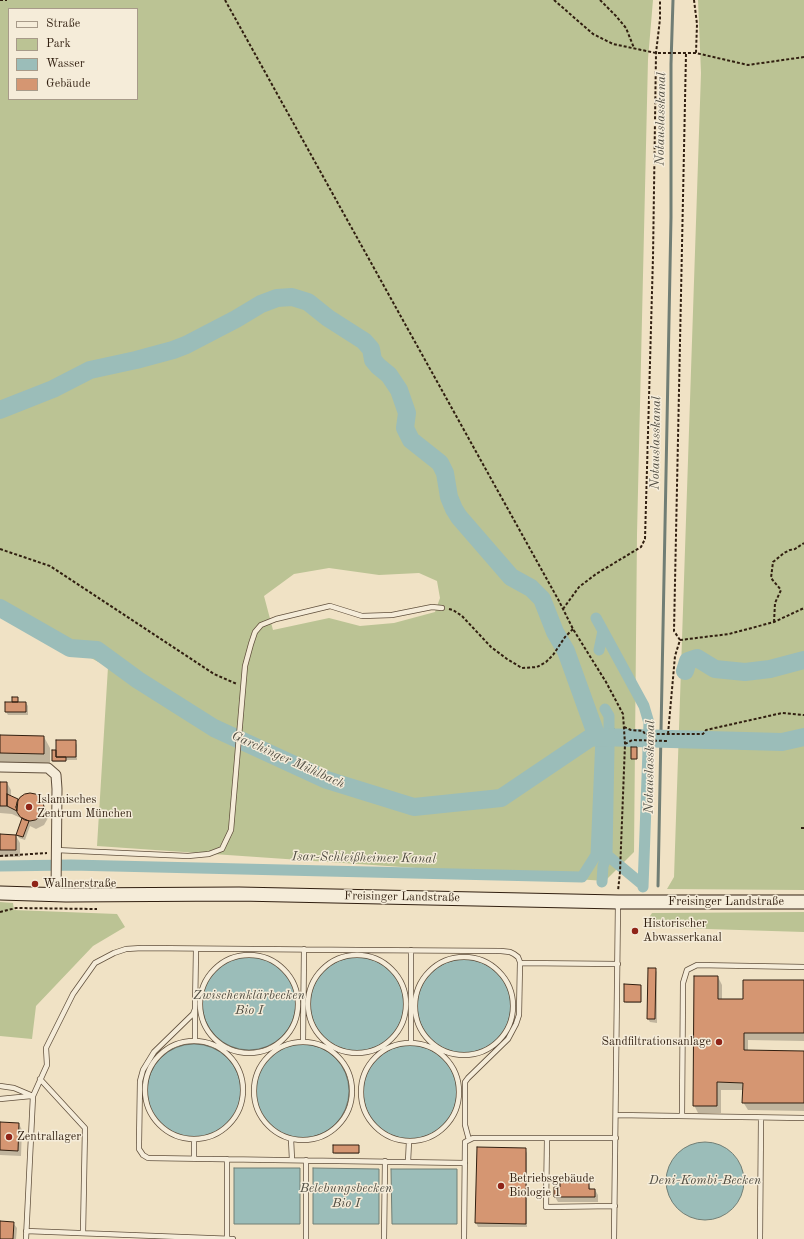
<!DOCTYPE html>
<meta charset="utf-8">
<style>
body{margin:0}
#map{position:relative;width:804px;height:1239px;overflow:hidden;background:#f0e2c5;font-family:"Old Standard TT",serif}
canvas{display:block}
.legend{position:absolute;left:8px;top:8px;width:130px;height:92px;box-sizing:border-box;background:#f5ecd9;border:1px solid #a79a89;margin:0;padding:5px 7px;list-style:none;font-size:12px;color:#311f10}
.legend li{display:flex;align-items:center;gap:8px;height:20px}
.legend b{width:20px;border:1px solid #a79a89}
</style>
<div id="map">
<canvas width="804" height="1239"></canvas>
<ul class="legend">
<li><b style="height:5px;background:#f5ecd9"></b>Straße</li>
<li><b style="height:11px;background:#bbc394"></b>Park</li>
<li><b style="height:11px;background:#9bbdb9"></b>Wasser</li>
<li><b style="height:11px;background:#d59672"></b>Gebäude</li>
</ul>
</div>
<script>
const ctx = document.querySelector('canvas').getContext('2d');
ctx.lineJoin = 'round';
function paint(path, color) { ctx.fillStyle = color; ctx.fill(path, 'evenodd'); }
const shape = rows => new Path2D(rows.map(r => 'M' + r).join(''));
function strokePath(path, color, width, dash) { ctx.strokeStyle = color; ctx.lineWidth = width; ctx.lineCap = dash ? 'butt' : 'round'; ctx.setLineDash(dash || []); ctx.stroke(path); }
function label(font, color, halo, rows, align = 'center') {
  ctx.font = font + ' "Old Standard TT",serif'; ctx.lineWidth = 3; ctx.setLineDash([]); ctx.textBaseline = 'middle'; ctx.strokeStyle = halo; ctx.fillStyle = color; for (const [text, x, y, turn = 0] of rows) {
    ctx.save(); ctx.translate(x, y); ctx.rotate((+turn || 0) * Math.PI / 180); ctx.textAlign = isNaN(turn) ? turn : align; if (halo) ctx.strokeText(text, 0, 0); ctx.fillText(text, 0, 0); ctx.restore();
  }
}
const green = shape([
 [0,0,653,0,648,59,637,534,634,852,605,881,97,846,108,667,0,610],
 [9,9,137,9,137,99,9,99],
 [329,568,379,575,419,573,437,581,440,598,435,612,394,623,360,626,329,618,273,630,264,596,294,574],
 [698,0,804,0,804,890,667,889,674,877,701,73],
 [0,902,13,903,14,910,117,914,125,927,93,946,36,1006,32,1039,0,1036],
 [804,912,804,932,643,927,652,913]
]);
const water = shape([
 '202 1003a47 47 0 1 1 94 0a47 47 0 1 1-94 0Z',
 '310 1004a47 47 0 1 1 94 0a47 47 0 1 1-94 0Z',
 '417 1006a47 47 0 1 1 94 0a47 47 0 1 1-94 0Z',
 '255 1091a47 47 0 1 1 94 0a47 47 0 1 1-94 0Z',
 '147 1091a47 47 0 1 1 94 0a47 47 0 1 1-94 0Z',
 '363 1092a47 47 0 1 1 94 0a47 47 0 1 1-94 0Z',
 '666 1181a39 39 0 1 1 78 0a39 39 0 1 1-78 0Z',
 [234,1168,300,1168,300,1224,234,1224,234,1168],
 [313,1168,379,1169,379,1224,313,1224,313,1168],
 [391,1169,457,1169,457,1224,392,1224,391,1169]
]);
const shadow = shape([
 [18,698,18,703,26,703,28,706,28,715,8,715,6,712],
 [0,736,44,737,50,748,50,766,1,764,0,762],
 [75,741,77,745,77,760,66,760,66,762,53,762,53,761,57,751],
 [0,783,7,783,11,790,11,797,18,800,26,795,35,795,39,797,46,809,48,818,44,825,36,829,30,826,25,840,19,838,17,835,23,819,12,814,0,813],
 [0,835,16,836,20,843,20,857,0,857],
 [634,930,636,930,637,934,635,934],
 [655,969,657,972,657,1023,650,1022,648,1019],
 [718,977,722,985,722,1000,744,1000,804,981,804,1041,748,1040,748,1051,804,1052,804,1111,748,1110,743,1102,743,1090,721,1090,721,1113,698,1113,694,1105],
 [641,986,641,1003,626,1003,625,1001],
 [0,1123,19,1124,22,1130,21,1156,0,1155],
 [359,1146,359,1154,335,1154,334,1152],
 [478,1148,525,1149,527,1153,527,1227,478,1227,476,1223],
 [588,1183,591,1190,595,1190,598,1195,598,1202,558,1202,555,1197],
 [0,1222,13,1223,17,1228,16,1239,0,1239]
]);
const stream = shape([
 [610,727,615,731,617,737],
 [640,737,643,733,649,731],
 [658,886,671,217,671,64,673,0]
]);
const canal = shape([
 [596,618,644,706,649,723,643,887],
 [599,650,603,631],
 [607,855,643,885],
 [0,866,71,865,582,877,596,855,601,737],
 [602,882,603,866,607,855,609,748,609,716,605,709]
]);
const river = shape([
 [0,410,53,389,90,370,136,360,173,350,186,345,236,319,261,304,277,298,292,297,308,302,328,318,364,341,371,349,373,360,378,366,389,375,399,390,407,413,405,428,411,440,440,463,445,473,449,497,454,509,459,517,511,577,531,588,542,599,555,632,566,651,597,737],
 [0,608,70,648,97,650,138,680,214,728,327,780,414,807,501,798,590,738,597,737,782,742,804,737],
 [685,671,688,661,697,658,715,669,745,672,770,669,804,660]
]);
const building = shape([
 [12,697,18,697,18,702,12,702,12,697],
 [5,702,26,702,26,712,5,712,5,702],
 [0,735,44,736,44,754,0,753,0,735],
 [56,740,76,740,76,757,56,757,56,740],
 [631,747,637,747,637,759,631,759,631,747],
 [52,750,56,750,56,757,66,757,66,761,52,761,52,750],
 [0,782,7,782,7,806,0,806,0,782],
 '16 807a14 14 0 1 1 28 0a14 14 0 1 1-28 0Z',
 [7,794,18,799,17,811,7,806,7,794],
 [22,818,29,821,23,837,16,835,22,818],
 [0,834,16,835,16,850,0,850,0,834],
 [648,968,656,968,655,1019,647,1019,648,968],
 [694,976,718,976,718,999,743,999,743,980,804,980,804,1033,744,1033,744,1050,804,1051,804,1103,742,1103,743,1083,717,1082,717,1106,693,1106,694,976],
 [624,984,641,985,641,1002,624,1002,624,984],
 [0,1122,19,1123,18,1151,0,1150,0,1122],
 [333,1145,359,1145,359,1153,333,1153,333,1145],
 [477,1147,526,1148,526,1224,475,1223,477,1147],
 [560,1182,589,1182,589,1189,595,1189,595,1197,554,1197,554,1187,560,1187,560,1182],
 [0,1221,14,1222,13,1239,0,1239,0,1221]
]);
const path = shape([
 [0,0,7,0],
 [225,0,559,601,573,629,606,682,623,714,625,744,620,872,618,891],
 [554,0,593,34,613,44,656,53,696,53,748,65,804,57],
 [600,0,616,16,626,28,634,48],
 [694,0,697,24,696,53],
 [0,549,50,566,214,674,237,684],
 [449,609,453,610,462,616,491,647,507,659,522,668,537,667,546,662,553,655,565,637,573,629],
 [563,609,579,587,596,574,641,547,645,539,653,257,656,53,660,19,660,0],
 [774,622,775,603,781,590,771,578,773,562,784,553,790,550,795,549,804,543],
 [680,640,674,631,686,53],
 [624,727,631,730,643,731,645,734,703,734,706,730,782,713,804,715],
 [668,734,675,656,680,640,729,634,774,622,804,608],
 [625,744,632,740,667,741],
 [801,828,804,828],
 [0,856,47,853],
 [0,912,16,908,97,909]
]);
const service = shape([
 [56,850,188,856,209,854,222,849,231,830,245,666,251,644,255,632,261,625,276,619,330,606,362,616,392,615,432,607,442,608],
 [196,949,195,1009,193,1014,154,1052,143,1070,140,1081,139,1144,139,1149,143,1155,148,1158,465,1163],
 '200 1004a49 49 0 1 1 98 0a49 49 0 1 1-98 0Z',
 '308 1004a49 49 0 1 1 98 0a49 49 0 1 1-98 0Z',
 '415 1006a49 49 0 1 1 98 0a49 49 0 1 1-98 0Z',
 [520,963,618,964],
 [195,1010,195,1040],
 '145 1090a49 49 0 1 1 98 0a49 49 0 1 1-98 0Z',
 [303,1042,304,949],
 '254 1091a49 49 0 1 1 98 0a49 49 0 1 1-98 0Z',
 '361 1092a49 49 0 1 1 98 0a49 49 0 1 1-98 0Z',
 [411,1043,411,950],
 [40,1079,85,1128,83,1233],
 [0,1086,14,1088,33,1096],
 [0,1099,31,1096],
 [616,1115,804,1118],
 [682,1116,683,983,687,970,697,965,804,967],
 [291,1139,292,1160],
 [194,1158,194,1140],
 [306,1160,306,1239],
 [408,1162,409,1141],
 [615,1206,546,1207,547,1138,616,1138],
 [26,1231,233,1239],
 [26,1239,33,1096,47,1065,46,1048,73,994,95,963,114,953,126,949,142,948,358,950,501,951,510,952,514,954,518,957,520,962,519,1015,516,1024,508,1039,468,1078,465,1082,465,1125,469,1140],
 [227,1239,227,1159],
 [384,1239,385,1161],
 [464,1239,465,1142,473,1138,547,1138],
 [614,1239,618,903],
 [760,1239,761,1118]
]);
const minor = shape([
 [0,767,48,768,56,775,57,789,56,895]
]);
const secondary = shape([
 [0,893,66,895,239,894,618,902,804,902]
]);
const markers = [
 [29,807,4,"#8f2418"],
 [35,884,4,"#8f2418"],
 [635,931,4,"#8f2418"],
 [719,1042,4,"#8f2418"],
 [9,1137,4,"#8f2418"],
 [501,1186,4,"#8f2418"]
];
const poiNames = [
 ["Islamisches",37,800],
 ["Zentrum München",37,814],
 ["Wallnerstraße",43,884],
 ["Historischer",643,924],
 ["Abwasserkanal",643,938],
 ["Sandfiltrationsanlage",711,1042,"right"],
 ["Zentrallager",17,1137],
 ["Betriebsgebäude",509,1179],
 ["Biologie 1",509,1193]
];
const streetNames = [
 ["Freisinger Landstraße",402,897,1],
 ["Freisinger Landstraße",726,902]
];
const waterNames = [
 ["Notauslasskanal",661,119,-89],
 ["Notauslasskanal",656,443,-89],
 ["Garchinger Mühlbach",288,760,24],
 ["Notauslasskanal",650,767,-89],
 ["Isar-Schleißheimer Kanal",364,858,1],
 ["Zwischenklärbecken",249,996],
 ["Bio I",249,1011],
 ["Deni-Kombi-Becken",705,1181],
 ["Belebungsbecken",346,1189],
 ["Bio I",346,1204]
];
paint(green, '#bbc394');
paint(water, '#9bbdb9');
strokePath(water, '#717e75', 1);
paint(shadow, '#0003');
strokePath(stream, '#717e75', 3);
strokePath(canal, '#9bbdb9', 11);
strokePath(river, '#9bbdb9', 18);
paint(building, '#d59672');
strokePath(building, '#311f10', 1);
strokePath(service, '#61503d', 6);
strokePath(minor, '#61503d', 11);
strokePath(secondary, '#311f10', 15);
strokePath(path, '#311f10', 2, [3, 2]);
strokePath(service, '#f5ecd9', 4.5);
strokePath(minor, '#f5ecd9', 9);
strokePath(secondary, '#f5ecd9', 13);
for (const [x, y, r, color] of markers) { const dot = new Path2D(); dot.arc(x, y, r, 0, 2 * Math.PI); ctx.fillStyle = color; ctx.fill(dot); strokePath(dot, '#f5ecd9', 1.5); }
label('12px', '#311f10', '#f5ecd9', poiNames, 'left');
label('12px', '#311f10', '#f5ecd9', streetNames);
label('italic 13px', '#514e43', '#f5ecd9', waterNames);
</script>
